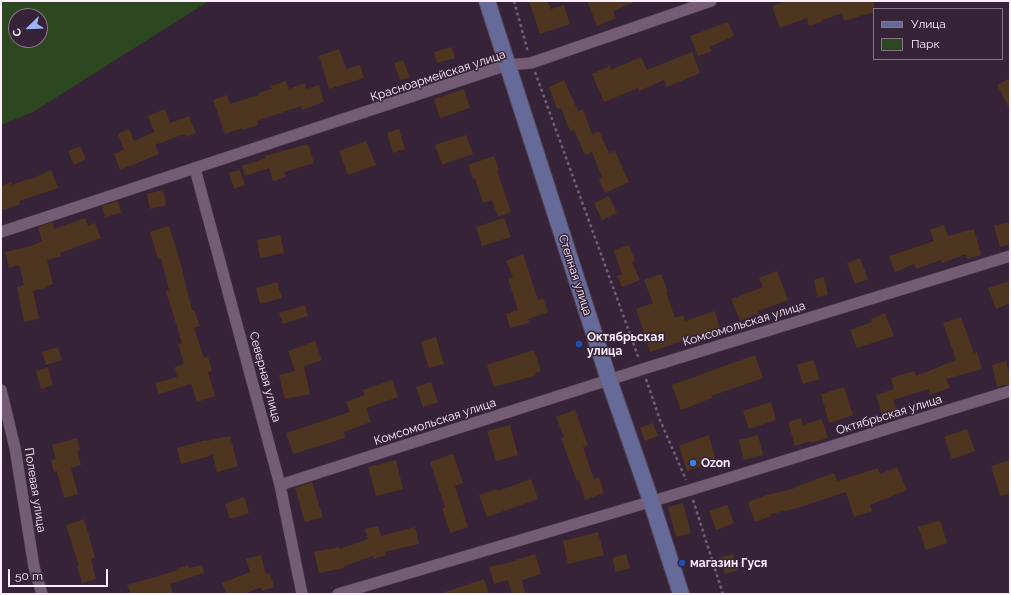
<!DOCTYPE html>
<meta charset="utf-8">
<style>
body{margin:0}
#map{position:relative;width:1011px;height:595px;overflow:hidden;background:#372338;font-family:Raleway,sans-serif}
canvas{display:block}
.frame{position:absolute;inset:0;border:2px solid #fceffd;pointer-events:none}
.legend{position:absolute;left:873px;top:8px;width:130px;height:52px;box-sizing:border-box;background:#372338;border:1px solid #867587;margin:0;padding:5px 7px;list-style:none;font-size:12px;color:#fceffd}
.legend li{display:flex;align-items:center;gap:8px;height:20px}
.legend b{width:20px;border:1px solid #867587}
.north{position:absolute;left:8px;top:8px;width:40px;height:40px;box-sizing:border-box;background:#372338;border:1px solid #867587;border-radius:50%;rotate:247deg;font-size:11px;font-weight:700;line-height:16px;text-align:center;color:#fceffd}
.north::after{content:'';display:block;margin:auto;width:14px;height:18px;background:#9fb3fd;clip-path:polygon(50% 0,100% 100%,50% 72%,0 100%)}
.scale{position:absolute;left:8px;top:569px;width:100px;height:18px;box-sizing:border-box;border:2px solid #fceffd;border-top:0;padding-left:5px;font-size:12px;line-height:14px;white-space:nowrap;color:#fceffd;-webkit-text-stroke:3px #372338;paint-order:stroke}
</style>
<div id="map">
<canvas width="1011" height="595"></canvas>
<div class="frame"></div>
<ul class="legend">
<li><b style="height:5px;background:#666a99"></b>Улица</li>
<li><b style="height:11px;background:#2d4721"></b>Парк</li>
</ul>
<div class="north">С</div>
<div class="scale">50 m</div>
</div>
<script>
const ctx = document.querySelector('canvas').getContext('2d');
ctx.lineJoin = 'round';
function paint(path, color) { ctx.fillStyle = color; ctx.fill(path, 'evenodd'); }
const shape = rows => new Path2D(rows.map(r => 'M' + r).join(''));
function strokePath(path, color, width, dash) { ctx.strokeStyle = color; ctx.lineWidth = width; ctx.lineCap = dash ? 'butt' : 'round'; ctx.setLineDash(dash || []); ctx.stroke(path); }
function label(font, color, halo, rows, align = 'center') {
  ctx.font = font + ' Raleway,sans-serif'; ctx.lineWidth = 3; ctx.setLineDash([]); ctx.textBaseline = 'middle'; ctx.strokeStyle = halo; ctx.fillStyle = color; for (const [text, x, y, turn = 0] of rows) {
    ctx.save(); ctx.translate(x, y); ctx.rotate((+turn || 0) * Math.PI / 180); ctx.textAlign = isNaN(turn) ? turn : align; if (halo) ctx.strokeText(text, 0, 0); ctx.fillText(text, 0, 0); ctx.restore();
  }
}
const green = shape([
 [1,1,209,1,33,112,1,125],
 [16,16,40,16,40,40,16,40]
]);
const building = shape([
 [529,1,547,1,551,9,564,5,570,24,540,34],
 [587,1,637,1,613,11,616,18,597,26],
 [787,1,874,1,874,12,844,21,842,13,822,20,823,21,809,26,807,18,780,28,772,6],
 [728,22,734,36,710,47,712,51,698,56,690,36],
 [452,47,455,58,437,63,434,52],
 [339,49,346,69,360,65,364,78,329,89,319,56],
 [692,52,700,73,667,87,664,80,639,91,638,88,604,102,592,74,610,66,611,70,641,57,647,70],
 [403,60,410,77,400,80,394,63],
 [1010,78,1010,110,997,85],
 [564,80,578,111,583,109,592,134,599,131,609,153,615,151,629,182,605,193,599,179,602,178,592,152,585,155,574,130,570,131,561,108,557,109,549,87],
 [286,81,289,89,305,83,306,89,319,85,324,102,302,110,301,106,257,121,258,125,243,130,242,128,225,134,213,100,227,95,230,104,259,95,258,93,272,89,271,86],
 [464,89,470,108,440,118,434,99],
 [165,109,170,123,189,116,196,133,186,137,184,134,155,145,159,154,120,170,114,154,124,150,118,134,129,129,134,141,154,132,148,116],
 [399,129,405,149,393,153,387,133],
 [466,135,473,154,442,165,435,145],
 [366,141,376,165,348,175,339,151],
 [308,144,314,163,284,172,286,177,273,181,269,168,245,176,242,166,265,158,265,156],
 [80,146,86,159,74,165,68,151],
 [494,156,499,170,497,171,511,212,498,217,492,200,483,203,475,178,473,179,468,165],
 [51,170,58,188,19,201,20,204,3,210,1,205,1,186,11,182,12,185,28,179,29,180],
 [240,170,245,185,234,189,229,173],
 [163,190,166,205,150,209,147,194],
 [609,196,617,213,602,220,594,203],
 [118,201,121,213,105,217,102,206],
 [85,218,88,226,95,223,101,238,60,253,61,256,47,260,53,284,47,286,48,287,33,291,39,319,24,322,17,287,24,285,19,265,9,268,5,252,31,246,42,241,38,227,53,222,54,229],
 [504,218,511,237,482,246,476,227],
 [1010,222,1010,244,1000,247,994,226],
 [944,225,948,236,974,229,981,255,967,259,966,254,942,263,941,260,916,269,914,264,895,272,889,256,934,241,930,230],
 [169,226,180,261,192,310,194,310,200,326,194,328,204,358,208,357,212,371,208,372,215,396,197,402,191,384,159,394,155,383,177,377,175,367,184,364,178,344,182,343,166,291,169,290,161,258,158,259,150,232],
 [280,235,284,253,260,258,257,240],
 [629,245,635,261,632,262,640,280,622,287,617,276,622,274,614,250],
 [523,254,538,300,543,298,548,312,528,319,529,323,510,328,506,314,518,310,508,279,513,277,506,261],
 [860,258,868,279,855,284,847,263],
 [777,271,788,300,758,311,759,313,740,321,731,299,763,287,759,278],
 [661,274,668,292,666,292,675,318,683,315,685,321,715,311,721,332,704,338,702,334,650,352,636,309,653,303,644,280],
 [824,277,828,295,817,297,814,280],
 [1010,281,1010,303,996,309,988,288],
 [277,282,282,298,260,304,256,288],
 [305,305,308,316,283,324,279,313],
 [885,313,894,336,857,348,850,330,872,322,871,319],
 [961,317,974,353,977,352,982,369,946,379,950,388,930,395,929,389,893,400,899,416,884,421,876,395,894,389,891,378,914,371,916,376,956,360,943,323],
 [436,337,444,364,429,368,421,342],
 [315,341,322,360,304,366,310,394,285,399,279,375,295,371,288,351],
 [58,347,62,360,46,365,42,352],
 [534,350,541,371,535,373,536,375,494,387,487,365],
 [755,355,763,378,711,396,712,398,681,410,672,385],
 [813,360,820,379,803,384,797,365],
 [1006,361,1010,377,1010,384,997,387,992,365],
 [48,367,53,385,41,389,36,371],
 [392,380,398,397,366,408,371,422,344,432,345,438,293,454,286,433,350,412,346,402,365,395,363,390],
 [431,382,438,402,423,407,416,387],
 [844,387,853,415,829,423,821,394],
 [771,402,776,420,749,429,743,411],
 [575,410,588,445,583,447,594,479,599,477,604,493,585,500,579,480,577,481,561,438,564,437,556,417],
 [801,418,803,425,822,419,828,438,811,443,810,441,795,446,788,422],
 [653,423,658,436,645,441,640,428],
 [510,425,518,455,496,461,487,431],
 [967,429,975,451,952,459,944,437],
 [709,435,716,461,687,471,679,446],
 [758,435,763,455,744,460,739,440],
 [230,436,238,466,217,472,213,455,181,464,177,448,206,440,206,441],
 [77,438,80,450,77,451,81,465,71,468,78,494,64,498,57,471,54,472,51,460,56,459,52,445],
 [453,454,463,483,455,486,468,527,450,533,442,508,445,507,430,462],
 [396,460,403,489,376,496,368,467],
 [1010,460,1010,493,1000,496,991,466],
 [897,467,907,490,870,505,872,511,854,517,846,492,794,509,771,514,771,516,755,522,748,502,767,495,795,488,795,487,834,473,837,481,878,468,880,474],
 [531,479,538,499,487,517,479,495,497,489,498,491],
 [312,482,323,517,305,522,295,488],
 [244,497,249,513,230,519,225,504],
 [683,503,691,533,676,537,668,507],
 [727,505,734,523,716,530,709,511],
 [84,519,95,557,91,559,96,579,82,583,77,567,79,566,66,525],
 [940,520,947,543,926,550,918,527],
 [378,526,381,536,415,527,419,544,385,552,386,555,373,559,373,556,344,566,344,568,319,573,314,552,339,547,340,549,368,539,365,529],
 [598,532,604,555,568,564,563,541],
 [535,554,541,574,522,580,525,594,512,594,508,580,494,584,489,567,501,564,501,565],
 [626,554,630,568,616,572,612,558],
 [733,554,738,570,725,574,720,558],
 [261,555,266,574,270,573,274,587,262,591,261,587,244,594,227,594,222,583,250,572,246,559],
 [188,565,189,568,202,565,204,573,170,584,173,594,131,594,127,585,176,571,176,569],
 [484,579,489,594,445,594,445,592]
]);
const path = shape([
 [514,1,528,52],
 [535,72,639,359],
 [646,379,660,420,686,480],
 [693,500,723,594]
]);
const minor = shape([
 [195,169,280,485,302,594],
 [1,232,507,65,531,63,711,1],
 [1,390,15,448,34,567,42,594],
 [280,485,643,369,1010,256],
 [338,594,690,490,1010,391]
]);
const secondary = shape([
 [487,1,609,380,651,501,681,594]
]);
const markers = [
 [579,344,4,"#1a4fb4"],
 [693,463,4,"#3f7fe0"],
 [682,563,4,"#1a4fb4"]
];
const streetNames = [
 ["Красноармейская улица",438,76,-18],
 ["Степная улица",575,275,72],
 ["Комсомольская улица",744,324,-17],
 ["Северная улица",265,377,75],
 ["Октябрьская улица",889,415,-17],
 ["Комсомольская улица",435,422,-18],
 ["Полевая улица",35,490,81]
];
const poiNames = [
 ["Октябрьская",587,337],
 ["улица",587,351],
 ["Ozon",701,463],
 ["магазин Гуся",690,563]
];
paint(green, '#2d4721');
paint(building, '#4d3520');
strokePath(minor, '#534254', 12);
strokePath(secondary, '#534254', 18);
strokePath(path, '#726073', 2.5, [3, 3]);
strokePath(minor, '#745c75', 11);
strokePath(secondary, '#666a99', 16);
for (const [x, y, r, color] of markers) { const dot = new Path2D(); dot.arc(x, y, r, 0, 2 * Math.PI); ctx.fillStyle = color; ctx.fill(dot); strokePath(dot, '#372338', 1.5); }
label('12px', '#fceffd', '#372338', streetNames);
label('bold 12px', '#fceffd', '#372338', poiNames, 'left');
</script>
